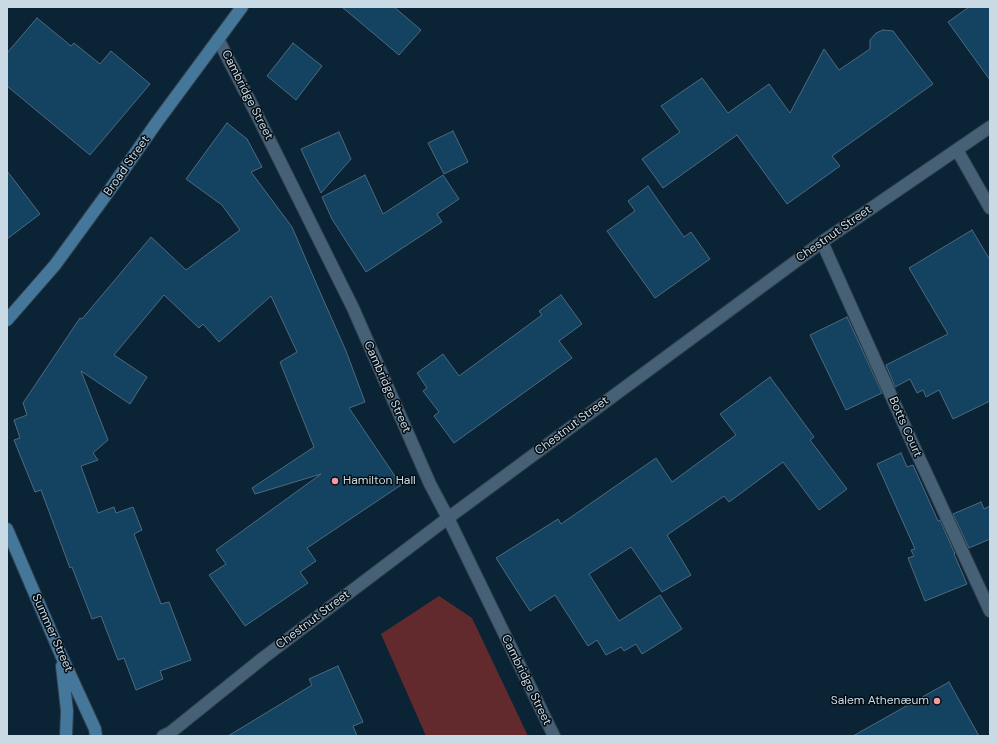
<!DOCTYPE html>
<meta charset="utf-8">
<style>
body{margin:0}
#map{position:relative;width:997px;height:743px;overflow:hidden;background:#0a2436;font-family:"DM Sans",sans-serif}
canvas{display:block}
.frame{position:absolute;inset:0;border:8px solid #cadae5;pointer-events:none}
</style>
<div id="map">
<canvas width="997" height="743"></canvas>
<div class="frame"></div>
</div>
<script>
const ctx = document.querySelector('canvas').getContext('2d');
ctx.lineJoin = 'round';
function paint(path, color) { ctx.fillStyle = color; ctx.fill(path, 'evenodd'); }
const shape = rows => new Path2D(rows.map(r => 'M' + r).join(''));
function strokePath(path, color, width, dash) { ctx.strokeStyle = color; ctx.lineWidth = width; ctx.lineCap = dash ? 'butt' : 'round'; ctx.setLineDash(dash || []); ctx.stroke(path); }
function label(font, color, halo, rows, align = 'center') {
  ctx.font = font + ' "DM Sans",sans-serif'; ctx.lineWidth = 3; ctx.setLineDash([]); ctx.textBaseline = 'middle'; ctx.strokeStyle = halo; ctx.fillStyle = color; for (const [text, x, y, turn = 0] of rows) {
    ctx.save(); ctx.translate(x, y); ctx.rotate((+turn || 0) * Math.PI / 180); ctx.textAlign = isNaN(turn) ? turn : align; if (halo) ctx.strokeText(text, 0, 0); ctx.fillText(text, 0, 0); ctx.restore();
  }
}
const green = shape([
 [439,596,472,618,528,736,426,736,381,634]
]);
const building = shape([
 [342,7,394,7,421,30,399,55,342,7],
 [969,7,990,7,990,80,948,22,969,7],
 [37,18,71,46,74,43,100,64,111,51,150,84,90,155,7,86,7,53,37,18],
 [883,30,893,31,933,84,832,156,840,166,787,204,737,135,663,188,642,159,680,132,661,106,702,78,728,113,769,84,790,113,824,49,839,70,870,49,870,40,876,33,883,30],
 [293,43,322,66,296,100,267,76,293,43],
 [227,123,247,139,262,167,251,172,292,227,316,283,346,351,365,402,349,408,401,485,307,548,316,561,300,572,308,583,245,626,209,575,226,564,216,550,321,474,255,494,252,488,314,447,280,362,297,352,271,296,219,342,203,324,199,328,164,295,114,355,147,377,130,404,81,371,108,440,93,453,98,460,81,466,98,513,114,507,116,513,133,507,142,530,134,534,161,604,169,602,191,660,160,671,163,679,136,690,124,658,118,660,101,616,92,619,72,567,70,568,41,490,35,492,14,440,20,438,14,420,27,415,23,403,80,318,82,319,151,237,186,270,240,230,222,205,186,179,227,123],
 [453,131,468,162,444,174,428,143,453,131],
 [339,132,351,159,321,193,301,149,339,132],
 [7,171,40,214,7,239,7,171],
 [365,175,383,214,443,175,459,199,437,214,442,222,366,272,332,219,322,197,365,175],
 [648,186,684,237,691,232,710,259,655,298,607,231,635,211,628,201,648,186],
 [972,230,990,260,990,401,953,419,939,390,926,397,923,390,917,393,910,379,895,387,886,365,948,334,909,268,972,230],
 [561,295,582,324,559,341,572,358,454,443,434,416,439,412,423,391,427,388,417,373,443,354,459,376,542,315,539,311,561,295],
 [847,317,882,393,846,410,810,335,847,317],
 [770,377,814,437,810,440,847,489,819,510,783,462,729,502,724,496,667,535,691,575,662,592,631,547,589,574,619,621,660,595,682,629,642,654,636,644,624,651,621,647,606,655,597,640,588,646,555,595,530,611,496,558,558,519,561,524,656,458,672,482,736,435,720,414,770,377],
 [901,453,907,467,913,465,938,521,940,520,955,554,954,554,967,584,925,601,908,558,914,556,911,550,915,549,877,464,901,453],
 [981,502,984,509,990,506,990,539,969,548,953,514,981,502],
 [338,666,363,722,353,726,357,736,228,736,312,685,309,679,338,666],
 [949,682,979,736,853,736,949,682]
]);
const street = shape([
 [218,39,257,115,353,308,430,484,448,518,554,736],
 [957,150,990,208],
 [822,242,915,449,990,611],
 [163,736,171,732,263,658,448,518,822,242,990,127]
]);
const secondary = shape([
 [7,320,55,265,109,191,157,122,242,7],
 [7,529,61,655,95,729,96,736],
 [62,666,67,711,66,736]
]);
const markers = [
 [335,481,4,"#f59b9e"],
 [937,701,4,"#f59b9e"]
];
const streetNames = [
 ["Cambridge Street",247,95,63],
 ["Broad Street",127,166,-55],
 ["Chestnut Street",834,234,-35],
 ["Cambridge Street",387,387,66],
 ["Chestnut Street",572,426,-37],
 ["Botts Court",905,427,66],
 ["Chestnut Street",313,620,-37],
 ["Summer Street",52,633,66],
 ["Cambridge Street",526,680,64]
];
const poiNames = [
 ["Hamilton Hall",343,481],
 ["Salem Athenæum",929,701,"right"]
];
paint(green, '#632a2e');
paint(building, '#144361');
strokePath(building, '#4e6a7e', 1);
strokePath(street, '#303e4d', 14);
strokePath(secondary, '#303e4d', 14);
strokePath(street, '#466175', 12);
strokePath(secondary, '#479', 12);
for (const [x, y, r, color] of markers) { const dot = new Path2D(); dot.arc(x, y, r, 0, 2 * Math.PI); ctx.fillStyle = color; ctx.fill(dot); strokePath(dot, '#040d14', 1.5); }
label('12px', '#cadae5', '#040d14', streetNames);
label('12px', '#cadae5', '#040d14', poiNames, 'left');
</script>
